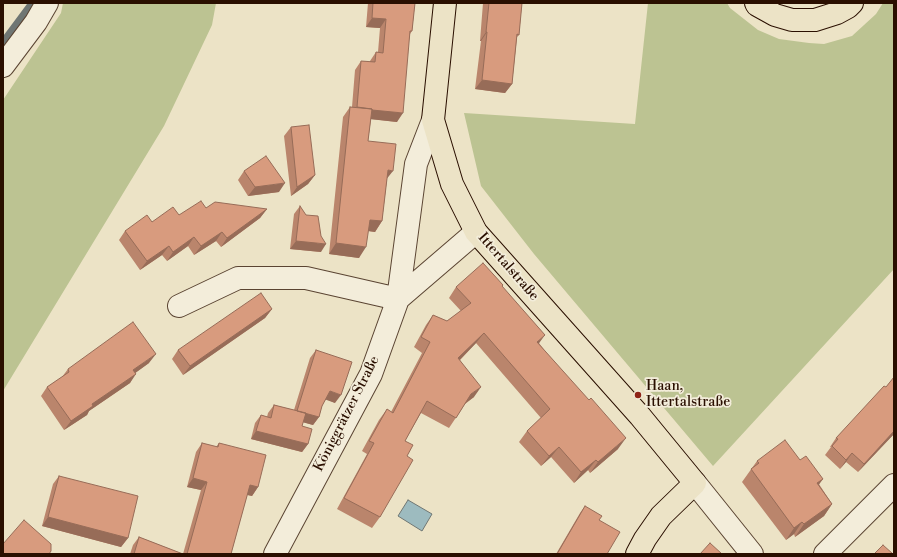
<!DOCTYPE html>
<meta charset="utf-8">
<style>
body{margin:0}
#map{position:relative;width:897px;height:557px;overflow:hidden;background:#ece3c6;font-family:"Libre Bodoni",serif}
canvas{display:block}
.frame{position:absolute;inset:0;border:4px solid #2a0f00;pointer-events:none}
</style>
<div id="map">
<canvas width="897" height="557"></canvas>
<div class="frame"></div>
</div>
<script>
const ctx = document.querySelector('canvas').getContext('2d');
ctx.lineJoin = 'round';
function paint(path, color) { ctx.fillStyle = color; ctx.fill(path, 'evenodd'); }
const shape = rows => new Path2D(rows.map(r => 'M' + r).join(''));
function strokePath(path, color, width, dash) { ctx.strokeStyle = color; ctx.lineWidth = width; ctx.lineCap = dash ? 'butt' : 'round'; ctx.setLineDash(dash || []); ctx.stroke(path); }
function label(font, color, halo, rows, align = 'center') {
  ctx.font = font + ' "Libre Bodoni",serif'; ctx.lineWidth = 3.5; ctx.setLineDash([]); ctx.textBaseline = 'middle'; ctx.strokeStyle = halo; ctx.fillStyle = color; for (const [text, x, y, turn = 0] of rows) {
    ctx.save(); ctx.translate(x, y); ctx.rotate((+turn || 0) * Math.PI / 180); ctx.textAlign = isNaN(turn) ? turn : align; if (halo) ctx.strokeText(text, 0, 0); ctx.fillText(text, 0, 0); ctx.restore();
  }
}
const green = shape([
 [63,3,216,3,212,25,164,126,3,391,3,100,61,13],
 [648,3,727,3,730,8,758,30,779,39,809,43,824,44,852,36,876,14,883,3,894,3,894,269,713,466,534,254,481,186,464,113,635,124]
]);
const water = shape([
 [408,500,432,514,422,531,398,516,408,500]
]);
const stream = shape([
 [3,42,32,3]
]);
const minor = shape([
 [3,66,36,22,47,3],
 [398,299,416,164,433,120],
 [179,306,238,278,306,278,398,299],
 [695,483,752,554],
 [275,554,371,374,398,299,476,232],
 [825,554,894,485]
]);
const major = shape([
 [445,3,433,120,452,184,476,232,640,416,695,483,661,516,645,539,637,554],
 [756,3,757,5,775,15,792,20,815,20,837,13,848,7,852,3]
]);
const wall = shape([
 [368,3,415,3,412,31,410,34,397,122,371,119,368,141,387,179,382,221,375,232,368,231,359,258,329,254,343,117,350,107,352,107,355,70,361,61,370,62,370,61,376,52,378,52,380,28,366,27],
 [483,3,522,3,519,35,517,37,512,84,505,93,475,89,481,41,480,41],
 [291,127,315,175,308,184,291,196,284,136],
 [244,171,279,192,248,196,238,180],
 [300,206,321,252,290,249,294,214],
 [206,208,267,209,260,218,221,247,216,241,194,255,188,246,167,261,162,255,140,270,119,240,125,231,152,222],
 [503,285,502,287,539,343,618,449,590,473,588,470,574,483,551,457,541,466,519,442,527,431,541,418,476,343,460,360,474,397,465,404,449,428,421,413,405,441,407,456,380,517,372,528,337,509,367,454,362,451,379,420,387,409,391,412,422,353,414,347,426,325,433,315,447,321,461,311,449,298,456,287],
 [272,309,265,318,183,375,172,359,178,350],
 [316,350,335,403,326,399,322,406,319,417,313,425,303,422,302,426,308,444,302,452,251,439,255,423,261,415,267,417,268,413,274,405,294,410,310,358],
 [149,363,135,373,130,383,89,411,87,415,64,430,41,396,47,387,62,377,68,369],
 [894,377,894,434,858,472,846,462,840,469,825,455,831,447,830,447,836,438,886,387],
 [202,443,216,447,219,443,258,487,252,496,247,495,231,554,130,554,133,545,139,537,183,554,201,490,187,487,196,452],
 [800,460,823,479,819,484,832,504,824,516,795,537,794,534,786,540,742,482,757,461],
 [59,476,128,538,121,547,42,526,53,484],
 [585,506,599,520,607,554,556,554,580,513]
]);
const shadedWall = shape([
 [372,18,386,19,380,28,366,27],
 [486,32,487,32,481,41,480,41],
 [482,80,512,84,505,93,475,89],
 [357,108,403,113,397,122,351,117],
 [388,170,393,171,385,181],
 [315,175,308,184,291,196,297,187],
 [285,183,279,192,248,196,255,187],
 [267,209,260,218,221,247,227,238],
 [370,220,382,221,375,232,362,230],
 [222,232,216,241,194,255,201,246],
 [194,237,188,246,167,261,173,252],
 [296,241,326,244,321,252,290,249],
 [336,243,366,247,359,258,329,254],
 [169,246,162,255,140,270,147,261],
 [272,309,265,318,183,375,190,366],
 [484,333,476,343,451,369,458,358],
 [545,335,537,346,537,342],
 [156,354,149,363,127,379,133,370],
 [136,374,130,383,89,411,87,415,64,430,71,421,92,404],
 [481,387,474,397,463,405,471,394],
 [330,391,341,395,335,403,324,399],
 [297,411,319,417,313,425,291,419],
 [256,431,308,444,302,452,251,439],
 [894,431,894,434,858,472,864,464],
 [626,438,618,449,590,473,598,462],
 [559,447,551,457,541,466,549,456],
 [852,453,846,462,840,469,846,460],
 [596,460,588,470,574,483,581,472],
 [193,478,207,482,201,490,187,487],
 [823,479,814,491,817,483],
 [250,485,258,487,252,496,244,494],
 [832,504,824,516,795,537,804,524],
 [48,517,128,538,121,547,42,526],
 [802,522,794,534,786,540,794,528]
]);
const building = shape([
 [373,3,415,3,412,31,410,31,403,113,372,110,372,109,357,107,361,61,375,62,376,52,383,53,386,19,372,18,373,3],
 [489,3,522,3,519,35,517,34,512,84,482,80,487,32,486,32,489,3],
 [350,107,372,109,368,141,396,144,393,171,388,170,382,221,370,220,366,247,336,243,350,107],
 [309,125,315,175,297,187,291,127,309,125],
 [266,156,285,183,255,187,244,171,266,156],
 [201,201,206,208,215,202,267,209,227,238,222,232,201,246,194,237,173,252,169,246,147,261,125,231,147,215,152,222,173,207,179,215,201,201],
 [300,206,306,215,318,216,321,236,326,244,296,241,300,206],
 [483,263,503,285,502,286,545,335,537,342,589,400,591,398,626,438,598,462,596,460,581,472,559,447,549,456,527,431,550,409,484,333,458,358,481,387,471,394,456,418,427,401,405,441,413,445,407,456,413,460,380,517,344,498,374,443,369,441,387,409,393,413,430,342,421,337,433,315,447,321,471,303,456,287,483,263],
 [261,293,272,309,190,366,178,350,261,293],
 [133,322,156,354,133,370,136,374,92,404,93,406,71,421,47,387,69,372,68,369,133,322],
 [316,350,352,362,341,395,330,391,322,406,319,417,297,411,316,350],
 [894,377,894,431,864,464,852,453,846,460,832,446,838,439,836,438,884,386,886,387,894,377],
 [274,405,306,413,302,426,312,429,308,444,256,431,261,415,271,418,274,405],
 [785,440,800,460,806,456,823,479,817,483,832,504,804,524,802,522,794,528,751,469,759,463,757,461,785,440],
 [202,443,218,447,219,443,266,455,258,487,250,485,231,554,187,554,207,482,193,478,202,443],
 [59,476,138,496,128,538,48,517,59,476],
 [585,506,602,516,599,520,620,532,607,554,557,554,585,506],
 [24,520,51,544,51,551,49,554,3,554,3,544,24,520],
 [139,537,183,554,134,554,139,537],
 [710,543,722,554,700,554,710,543],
 [883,545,893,554,874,554,883,545]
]);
const markers = [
 [638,395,4,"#8f2418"]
];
const streetNames = [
 ["Ittertalstraße",508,267,49],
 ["Königgrätzer Straße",347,414,-63]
];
const poiNames = [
 ["Haan,",646,387],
 ["Ittertalstraße",646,403]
];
paint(green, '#bcc392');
paint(water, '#9dbbbf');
strokePath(water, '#6f7673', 1);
strokePath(stream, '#6f7673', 7);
strokePath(minor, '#5a4432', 24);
strokePath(major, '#2a0f00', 24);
strokePath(minor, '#f3edda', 22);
strokePath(major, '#ece3c6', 22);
paint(wall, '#ba856c');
paint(shadedWall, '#976c58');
paint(building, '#d89b7e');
strokePath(building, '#976c58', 1);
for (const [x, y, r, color] of markers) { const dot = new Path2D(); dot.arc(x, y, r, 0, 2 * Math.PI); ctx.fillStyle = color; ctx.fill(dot); strokePath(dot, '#f3edda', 1.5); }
label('14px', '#2a0f00', '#f3edda', streetNames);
label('14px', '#2a0f00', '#f3edda', poiNames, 'left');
</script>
